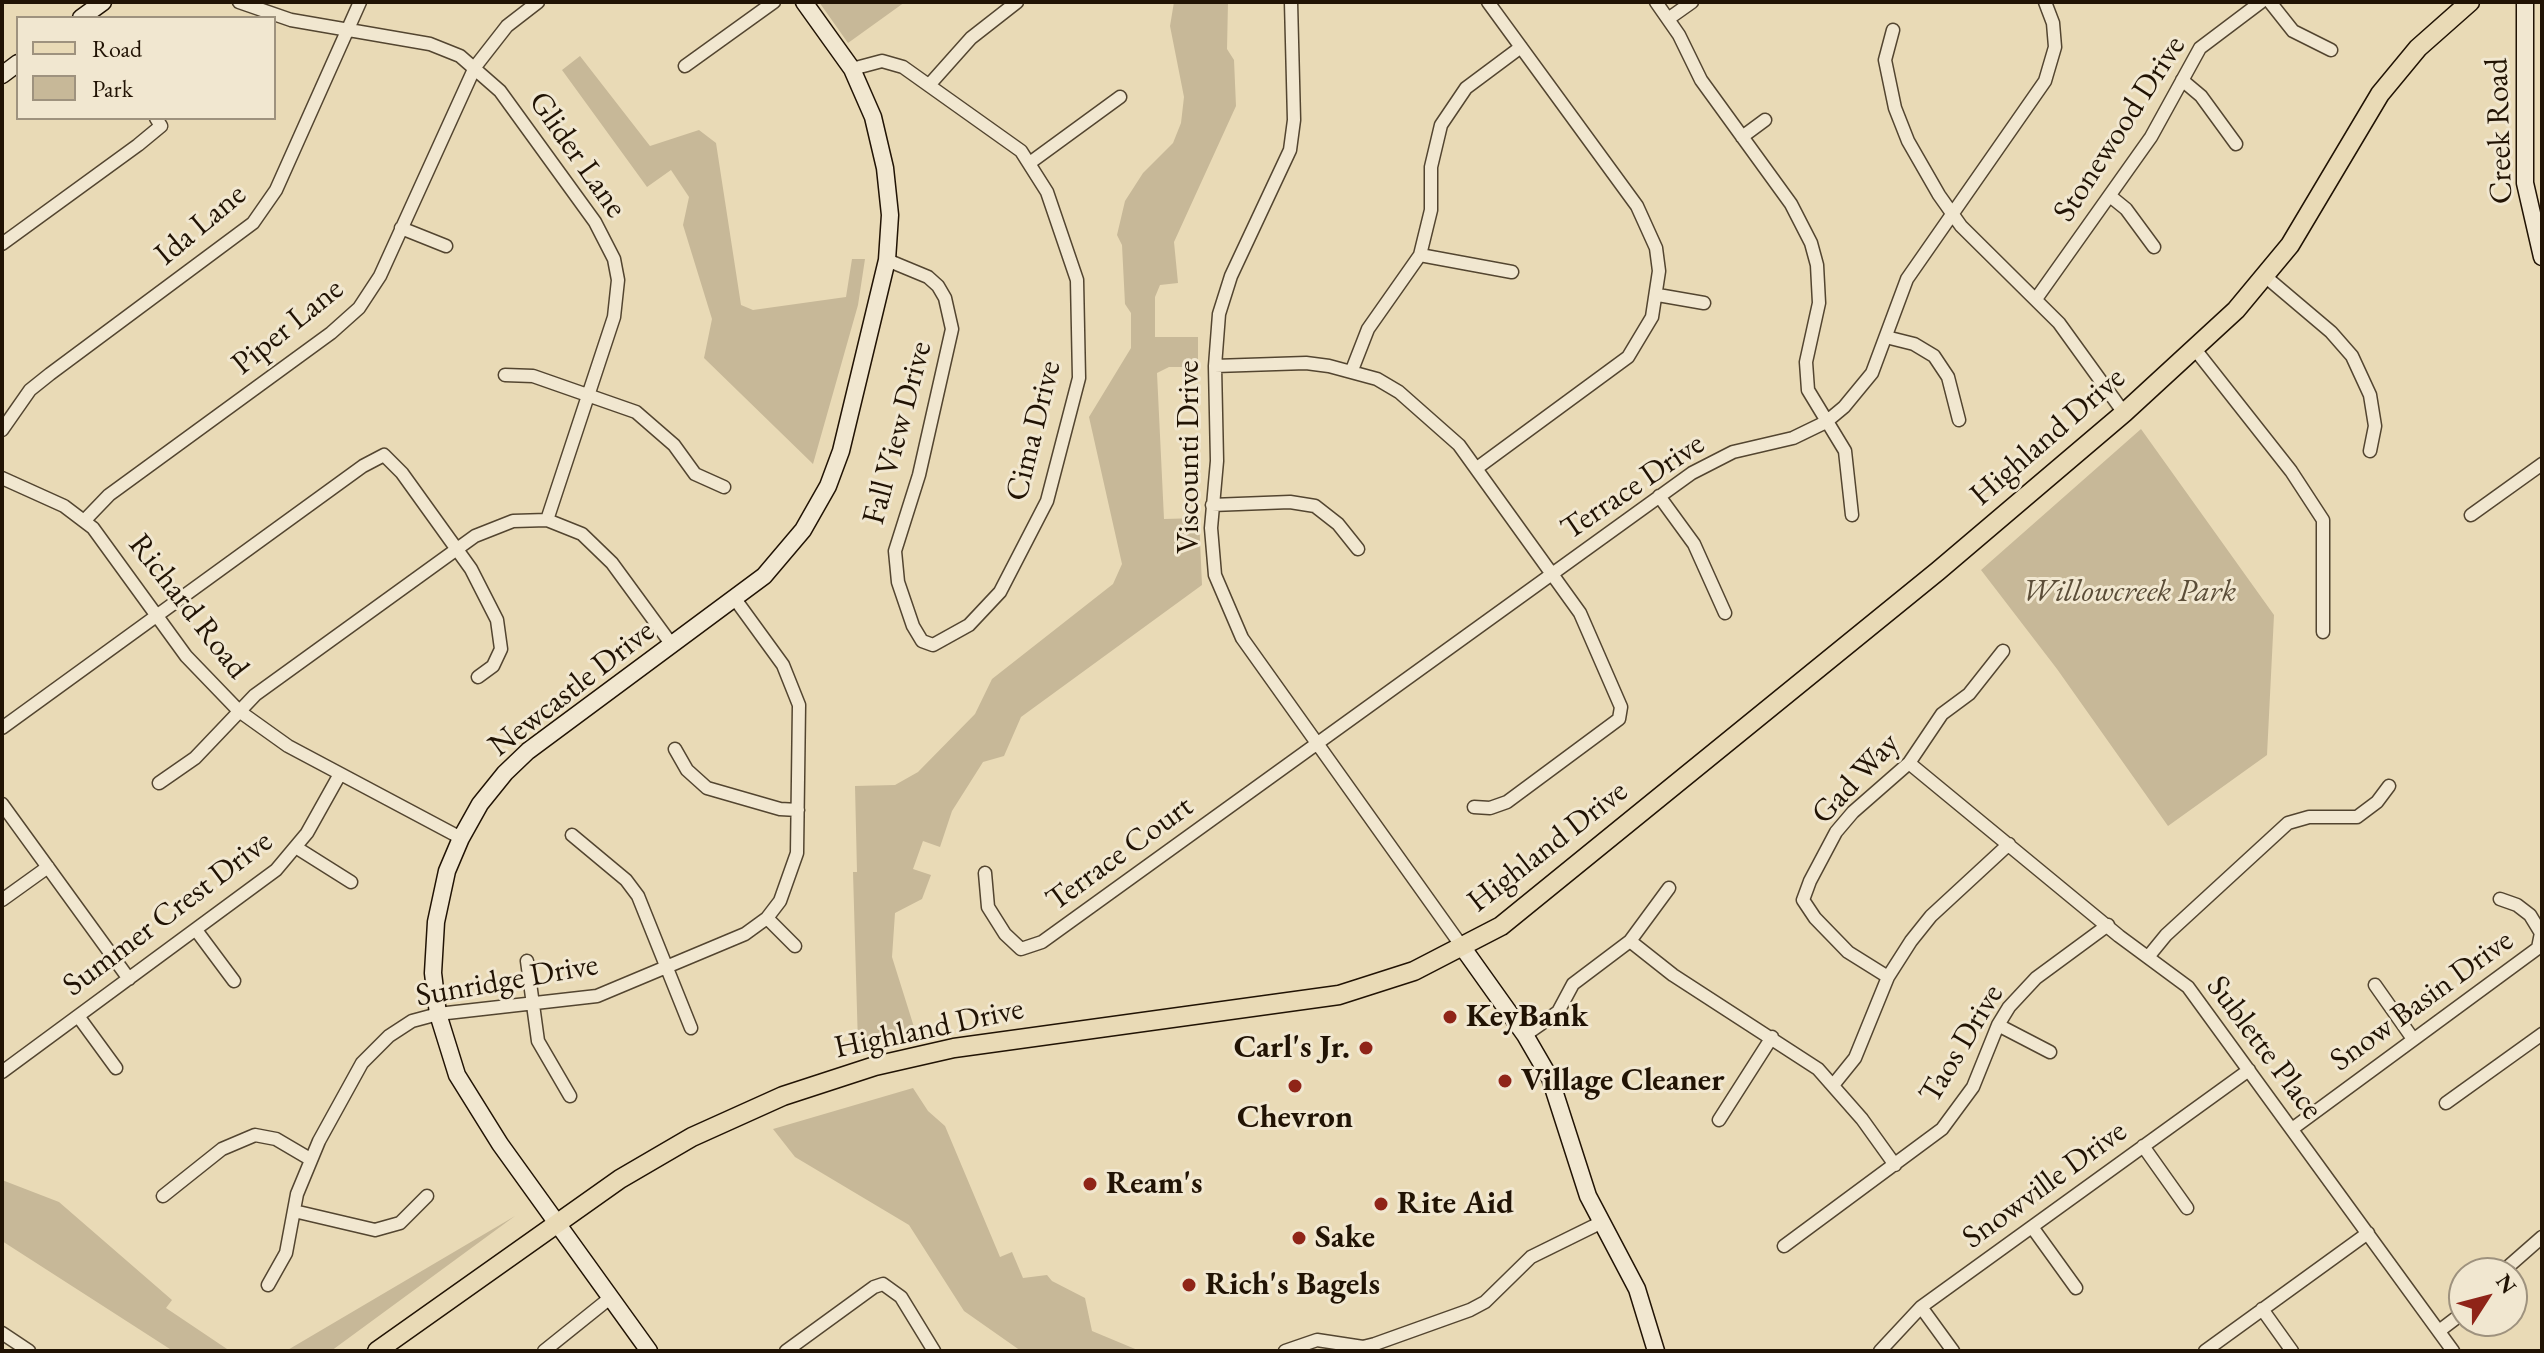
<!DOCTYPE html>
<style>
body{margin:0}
#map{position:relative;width:2544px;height:1353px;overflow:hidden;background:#e9dab6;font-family:"EB Garamond",serif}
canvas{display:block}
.frame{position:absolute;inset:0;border:4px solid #211304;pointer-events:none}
.legend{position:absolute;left:16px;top:16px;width:260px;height:104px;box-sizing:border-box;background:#f1e7d0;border:2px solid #9e927e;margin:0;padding:10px 14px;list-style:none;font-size:24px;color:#211304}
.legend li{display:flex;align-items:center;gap:16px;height:40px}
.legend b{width:40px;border:2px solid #9e927e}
.north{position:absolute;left:2448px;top:1257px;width:80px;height:80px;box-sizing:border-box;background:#f1e7d0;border:2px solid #9e927e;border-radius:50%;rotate:54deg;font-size:22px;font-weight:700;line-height:32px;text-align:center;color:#211304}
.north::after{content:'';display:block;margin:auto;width:28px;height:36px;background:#8f2418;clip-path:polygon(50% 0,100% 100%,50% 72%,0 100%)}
</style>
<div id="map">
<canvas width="2544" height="1353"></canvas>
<div class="frame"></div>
<ul class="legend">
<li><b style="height:10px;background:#e9dab6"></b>Road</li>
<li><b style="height:22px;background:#c7b898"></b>Park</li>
</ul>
<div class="north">N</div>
</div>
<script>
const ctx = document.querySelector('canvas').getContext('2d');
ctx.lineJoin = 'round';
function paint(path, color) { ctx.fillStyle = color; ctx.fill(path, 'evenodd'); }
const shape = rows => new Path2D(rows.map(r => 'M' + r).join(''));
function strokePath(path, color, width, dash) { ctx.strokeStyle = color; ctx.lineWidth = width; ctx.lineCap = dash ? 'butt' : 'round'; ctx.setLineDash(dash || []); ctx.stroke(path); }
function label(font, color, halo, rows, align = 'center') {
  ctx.font = font + ' "EB Garamond",serif'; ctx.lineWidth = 6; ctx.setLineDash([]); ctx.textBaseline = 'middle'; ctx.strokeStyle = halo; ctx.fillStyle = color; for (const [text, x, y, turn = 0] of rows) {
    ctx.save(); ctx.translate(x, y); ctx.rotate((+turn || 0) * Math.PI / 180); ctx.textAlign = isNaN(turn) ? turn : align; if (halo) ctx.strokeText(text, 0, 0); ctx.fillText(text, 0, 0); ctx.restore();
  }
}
const green = shape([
 [819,2,905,2,848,43],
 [1174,2,1228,2,1227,49,1234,60,1236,106,1174,242,1178,283,1160,285,1155,297,1155,337,1198,337,1198,367,1169,367,1157,373,1164,519,1199,518,1202,585,1021,717,1004,756,983,762,952,811,940,847,923,841,913,869,931,875,922,899,895,913,892,957,914,1027,858,1045,853,872,857,872,855,786,895,785,918,772,975,714,992,679,1113,584,1122,564,1089,417,1131,348,1131,313,1125,304,1122,245,1117,235,1125,201,1143,173,1173,143,1181,123,1184,97,1170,26],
 [580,56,650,146,699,130,716,143,741,305,753,310,846,297,852,259,865,259,858,305,813,464,704,358,712,319,683,225,689,197,671,170,647,187,562,70],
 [2141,429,2274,615,2267,755,2168,826,2057,669,1981,570],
 [913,1088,928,1111,945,1126,1000,1257,1012,1252,1023,1278,1047,1275,1052,1281,1085,1298,1092,1331,1140,1351,1021,1351,964,1311,909,1225,795,1157,773,1129],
 [2,1180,59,1202,172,1300,166,1308,230,1351,173,1351,2,1241],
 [515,1216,331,1351,286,1351]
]);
const street = shape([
 [239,2,291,20,430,44,460,56,500,91,595,222,614,259,618,280,614,317,547,520],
 [1291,2,1294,120,1290,150,1231,276,1219,314,1215,366,1217,461,1211,528,1215,575,1242,638,1463,948],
 [1656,2,1679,35,1701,80,1791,204,1811,243,1817,265,1819,303,1806,362,1808,390,1845,451,1852,515],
 [2270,2,2293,31,2331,50],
 [1668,19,1692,2],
 [1893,30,1885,60,1895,108,1908,141,1939,195,1961,226,2059,323,2124,413],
 [685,66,774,2],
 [852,69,882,61,903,67,1021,151,1047,192,1077,280,1079,378,1047,501,1000,592,969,625,933,645,922,641,913,626,898,582,895,551,919,475,952,329,945,298,938,286,928,277,887,260],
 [2182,80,2201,96,2236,144],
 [930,84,971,38,1017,2],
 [1742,137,1765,120],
 [1031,162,1120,97],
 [2110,196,2126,209,2154,247],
 [401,228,446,246],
 [2,244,138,145,161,126,156,118],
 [1420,255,1512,272],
 [2266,277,2331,332,2352,356,2370,395,2375,426,2370,451],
 [1658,295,1704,303],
 [2036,299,2151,137,2200,48,2261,2],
 [1886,337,1914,344,1934,356,1948,377,1959,420],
 [2194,348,2291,471,2323,520,2323,632],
 [1215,366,1306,363,1329,366,1377,379,1399,392,1459,445,1580,613,1621,707,1619,719,1507,802,1490,808,1474,807],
 [1352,370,1368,329,1420,255,1431,210,1431,167,1441,125,1466,88,1521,47],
 [505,375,533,376,636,412,674,445,695,474,724,487],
 [2,430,30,390,50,374,253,223,276,190,360,2],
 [1477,468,1628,357,1652,317,1659,271,1656,248,1637,206,1488,2],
 [2,478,64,506,93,528,186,656,239,711,288,746,461,838],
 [1659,496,1694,544,1725,613],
 [1212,505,1290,502,1315,506,1338,524,1358,549],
 [2471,515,2542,464],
 [84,521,109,495,331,333,359,308,380,276,475,67,507,26,538,2],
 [2,728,363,466,384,455,402,473,471,569,497,620,501,649,493,666,478,677],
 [675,749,687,770,707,788,780,809,798,810],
 [1909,763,2119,936,2188,987,2453,1351],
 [159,783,195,758,255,695,475,536,513,521,547,520,582,534,612,563,672,645],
 [2,804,129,979],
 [572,835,626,880,638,896,691,1028],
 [297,848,351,882],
 [985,873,988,907,1005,934,1021,949,1042,942,1692,473,1733,452,1793,438,1826,422,1844,407,1872,373,1907,279,2045,81,2055,47,2053,23,2045,2],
 [2,900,48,867],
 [767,918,795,946],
 [196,930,234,981],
 [1630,941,1673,975,1818,1069,1862,1119,1895,1165],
 [2148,957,2166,935,2288,823,2309,817,2357,817,2377,802,2389,786],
 [527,961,538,1041,570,1096],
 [1888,977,1848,952,1815,918,1803,900,1810,881,1836,832,1853,812,1909,763,1942,714,1969,694,2003,651],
 [2375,985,2413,1039],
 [78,1016,116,1068],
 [1998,1025,2050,1052],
 [1525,1035,1558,1012,1573,984,1630,941,1669,888],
 [2,1072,276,870,307,833,340,774],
 [1834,1084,1855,1058,1888,977,1911,941,1931,916,2009,844],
 [2446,1103,2542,1034],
 [1719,1120,1772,1037],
 [2292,1129,2538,948,2541,933,2530,915,2517,905,2500,899],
 [2143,1146,2187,1208],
 [163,1196,222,1149,255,1135,276,1139,310,1159],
 [294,1211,375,1230,400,1223,427,1196],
 [2032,1227,2076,1288],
 [1784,1246,1942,1129,1973,1087,1998,1025,2009,1007,2036,978,2108,925],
 [2501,1273,2542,1237],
 [268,1285,286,1253,297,1194,319,1141,362,1063,389,1036,412,1021,438,1014,597,996,745,934,767,918,780,901,797,853,799,705,783,665,735,599],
 [1921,1307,1953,1351],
 [2262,1309,2292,1351],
 [2439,1331,2464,1312],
 [2,1333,29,1351],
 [544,1351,610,1298],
 [786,1351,874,1287,883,1284,901,1297,934,1351],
 [1285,1351,1317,1340,1363,1347,1375,1344,1470,1310,1485,1302,1531,1257,1600,1223],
 [1880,1351,1921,1307,2249,1070],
 [2205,1351,2368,1233]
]);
const secondary = shape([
 [2525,2,2525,183,2542,257],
 [81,18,103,2],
 [2,75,18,63],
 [1463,948,1525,1035,1550,1078,1588,1196,1637,1289,1656,1351],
 [649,1351,500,1144,457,1075,438,1014,433,973,436,922,447,871,461,838,480,804,505,773,528,751,764,576,803,530,828,486,841,451,887,260,890,215,885,168,873,117,852,69,804,2]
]);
const primary = shape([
 [377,1351,620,1179,692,1137,783,1096,875,1066,954,1048,1339,995,1414,971,1501,926,1938,571,2124,413,2236,310,2290,245,2380,94,2418,48,2470,2]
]);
const markers = [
 [1450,1017,8,"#8f2418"],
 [1366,1048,8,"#8f2418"],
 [1505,1081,8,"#8f2418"],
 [1295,1086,8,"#8f2418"],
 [1090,1184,8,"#8f2418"],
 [1381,1204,8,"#8f2418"],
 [1299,1238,8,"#8f2418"],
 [1189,1285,8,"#8f2418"]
];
const streetNames = [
 ["Stonewood Drive",2120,129,-57],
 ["Creek Road",2500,131,-92],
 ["Glider Lane",577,155,55],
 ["Ida Lane",201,225,-40],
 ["Piper Lane",288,327,-39],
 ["Cima Drive",1034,431,-76],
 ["Fall View Drive",898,433,-75],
 ["Highland Drive",2048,437,-41],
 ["Viscounti Drive",1189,457,-90],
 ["Terrace Drive",1633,487,-34],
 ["Richard Road",188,607,52],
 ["Newcastle Drive",572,689,-38],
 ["Gad Way",1856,779,-47],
 ["Highland Drive",1548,847,-38],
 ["Terrace Court",1120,854,-36],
 ["Summer Crest Drive",168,914,-37],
 ["Sunridge Drive",507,981,-10],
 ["Snow Basin Drive",2422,1001,-36],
 ["Highland Drive",929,1029,-12],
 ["Taos Drive",1962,1044,-59],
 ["Sublette Place",2264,1048,53],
 ["Snowville Drive",2045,1185,-36]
];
const parkNames = [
 ["Willowcreek Park",2129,592]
];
const poiNames = [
 ["KeyBank",1466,1017],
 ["Carl's Jr.",1350,1048,"right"],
 ["Village Cleaner",1521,1081],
 ["Chevron",1295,1118,"center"],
 ["Ream's",1106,1184],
 ["Rite Aid",1397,1204],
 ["Sake",1315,1238],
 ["Rich's Bagels",1205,1285]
];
paint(green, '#c7b898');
strokePath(street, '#534530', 15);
strokePath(secondary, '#211304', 19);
strokePath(primary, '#211304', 21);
strokePath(street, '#f1e7d0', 12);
strokePath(secondary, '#f1e7d0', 16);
strokePath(primary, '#e9dab6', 18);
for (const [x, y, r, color] of markers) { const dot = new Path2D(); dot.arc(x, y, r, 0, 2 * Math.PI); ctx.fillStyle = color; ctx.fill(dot); strokePath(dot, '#f1e7d0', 3); }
label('32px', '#211304', '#f1e7d0', streetNames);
label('italic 32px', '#5b4d38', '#f1e7d0', parkNames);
label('bold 32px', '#211304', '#f1e7d0', poiNames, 'left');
</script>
